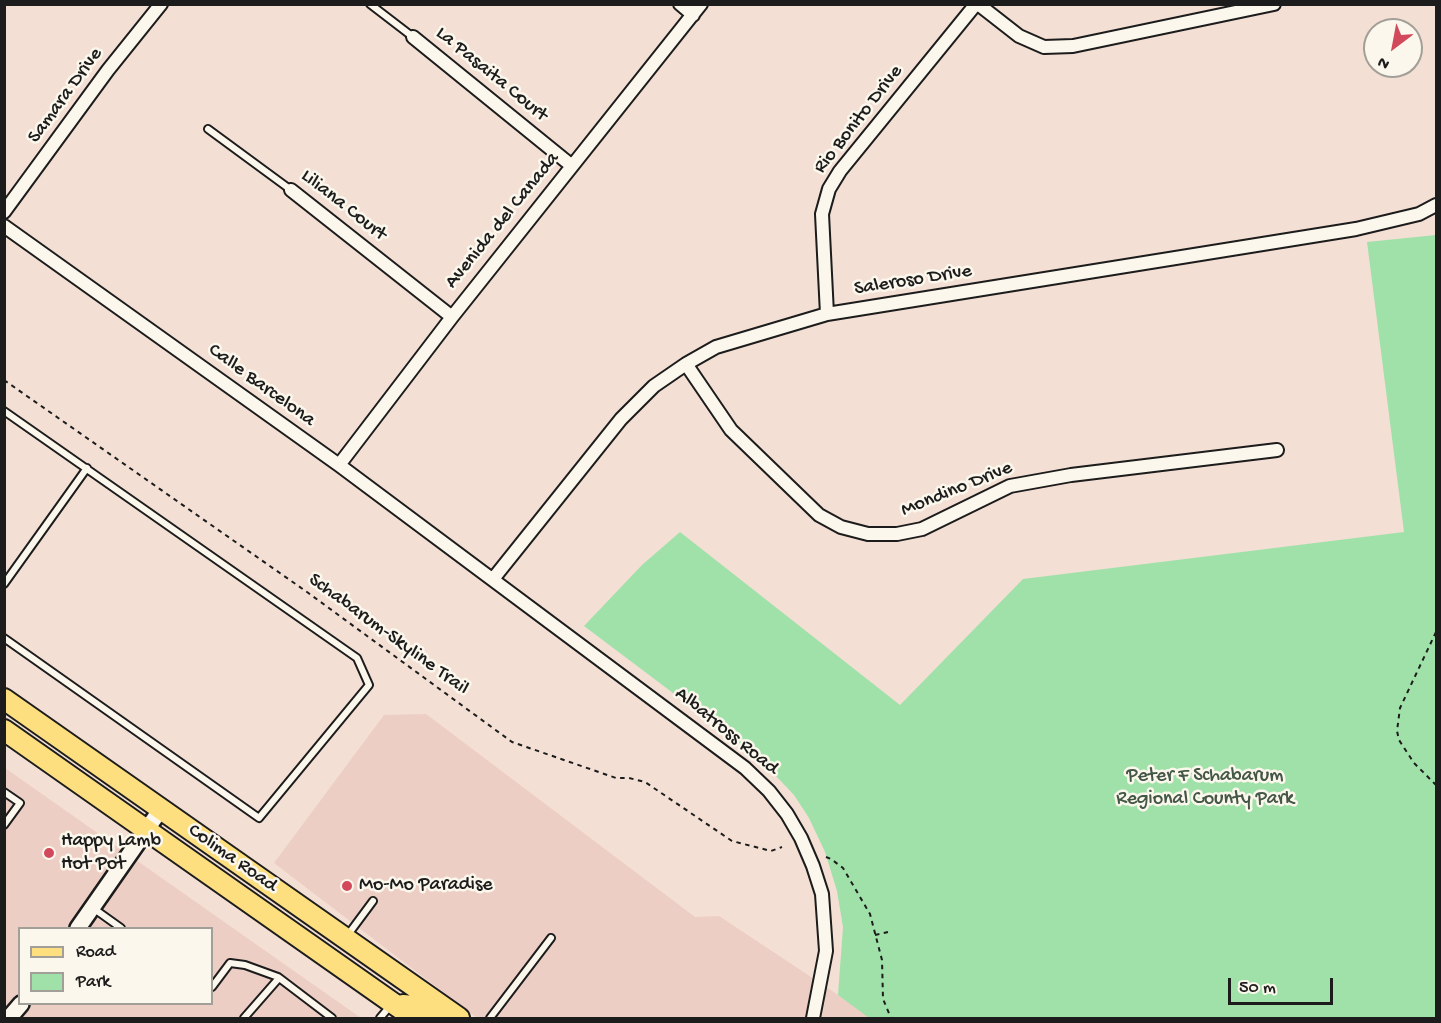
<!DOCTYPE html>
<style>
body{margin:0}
#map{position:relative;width:1441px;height:1023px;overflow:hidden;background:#f3dfd4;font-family:"Gochi Hand",sans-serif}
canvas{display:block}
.frame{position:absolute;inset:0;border:6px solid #1c1c1c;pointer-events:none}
.legend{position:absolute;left:18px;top:927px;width:195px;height:78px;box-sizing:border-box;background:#fbf7ec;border:2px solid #a29f99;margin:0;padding:8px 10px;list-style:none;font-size:18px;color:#1c1c1c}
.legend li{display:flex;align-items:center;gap:12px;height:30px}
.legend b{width:30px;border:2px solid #a29f99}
.north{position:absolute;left:1363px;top:18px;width:60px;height:60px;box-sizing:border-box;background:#fbf7ec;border:2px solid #a29f99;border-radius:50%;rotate:212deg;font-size:16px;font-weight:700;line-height:24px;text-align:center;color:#1c1c1c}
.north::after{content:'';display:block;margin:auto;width:21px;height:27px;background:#d1495b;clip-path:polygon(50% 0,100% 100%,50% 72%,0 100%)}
.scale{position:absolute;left:1228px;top:978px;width:105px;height:27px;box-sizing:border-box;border:3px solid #1c1c1c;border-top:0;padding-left:8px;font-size:18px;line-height:21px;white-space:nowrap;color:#1c1c1c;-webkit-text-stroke:4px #fbf7ec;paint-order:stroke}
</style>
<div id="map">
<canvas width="1441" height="1023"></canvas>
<div class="frame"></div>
<ul class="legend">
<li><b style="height:8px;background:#fddf80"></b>Road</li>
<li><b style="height:16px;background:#a0e1aa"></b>Park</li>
</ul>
<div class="north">N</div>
<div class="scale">50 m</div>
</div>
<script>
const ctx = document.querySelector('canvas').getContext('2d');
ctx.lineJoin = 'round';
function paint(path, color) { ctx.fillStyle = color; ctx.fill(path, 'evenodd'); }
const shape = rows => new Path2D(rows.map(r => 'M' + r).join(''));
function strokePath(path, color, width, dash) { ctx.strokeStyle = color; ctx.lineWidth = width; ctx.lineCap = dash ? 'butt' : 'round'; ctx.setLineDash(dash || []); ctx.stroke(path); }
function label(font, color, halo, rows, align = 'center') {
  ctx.font = font + ' "Gochi Hand",sans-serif'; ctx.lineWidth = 5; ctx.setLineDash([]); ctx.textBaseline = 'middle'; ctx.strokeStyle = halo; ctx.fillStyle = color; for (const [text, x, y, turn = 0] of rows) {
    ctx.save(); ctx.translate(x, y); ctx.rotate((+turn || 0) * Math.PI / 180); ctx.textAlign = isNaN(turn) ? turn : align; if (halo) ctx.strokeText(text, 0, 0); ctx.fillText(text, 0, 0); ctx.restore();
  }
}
const built = shape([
 [426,714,695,917,719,916,873,1018,477,1018,274,863,384,715],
 [5,768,361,1018,5,1018],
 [20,928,212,928,212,1004,20,1004]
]);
const green = shape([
 [1436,235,1436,1018,869,1018,838,995,843,927,837,891,825,852,809,818,794,795,758,757,584,626,642,565,680,532,900,705,1023,579,1404,532,1367,242]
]);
const path = shape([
 [4,380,307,592,512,742,616,778,629,778,645,782,732,841,771,851,782,847],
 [1436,632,1400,708,1397,731,1399,740,1414,763,1436,785],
 [826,857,831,859,843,868,870,914,882,960,883,999,891,1018],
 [875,935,888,932]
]);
const service = shape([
 [370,4,413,37],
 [208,129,291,190],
 [4,411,357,658,369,685,259,818,4,638],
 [4,584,87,468],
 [4,792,20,803,4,825],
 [93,908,121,928],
 [347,936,373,901],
 [212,987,230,963,245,965,278,977,332,1018],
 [244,1018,279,978],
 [380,1018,391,1005],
 [490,1018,551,938]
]);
const minor = shape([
 [680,4,693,15],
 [978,4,1019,36,1044,47,1073,46,1274,4],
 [413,37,572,166],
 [291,190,452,317],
 [4,212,108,70,161,4],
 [4,226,339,465,745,768,769,791,787,814,801,838,813,866,822,894,826,951,813,1018],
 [827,314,822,214,829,189,840,171,976,4],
 [686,364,731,430,819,515,841,527,868,534,897,534,922,529,1010,486,1071,475,1277,450],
 [339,465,452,317,701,4],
 [493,579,621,419,654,386,686,364,716,347,827,314,1356,229,1419,214,1436,205]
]);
const tertiary = shape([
 [78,928,161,809],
 [9,1018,21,1004]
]);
const primary = shape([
 [4,699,459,1018],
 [4,730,414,1018],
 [403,1005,412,1006,431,1018]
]);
const markers = [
 [49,853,6,"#d1495b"],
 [347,886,6,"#d1495b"]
];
const streetNames = [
 ["La Pasaita Court",491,75,39],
 ["Samara Drive",66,96,-54],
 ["Rio Bonito Drive",859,120,-52],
 ["Liliana Court",343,206,38],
 ["Avenida del Canada",503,221,-51],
 ["Saleroso Drive",913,281,-9],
 ["Calle Barcelona",261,386,36],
 ["Mondino Drive",957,490,-22],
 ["Schabarum-Skyline Trail",388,635,36],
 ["Albatross Road",726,732,39],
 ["Colima Road",232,859,35]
];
const parkNames = [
 ["Peter F Schabarum",1205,777],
 ["Regional County Park",1205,800]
];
const poiNames = [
 ["Happy Lamb",61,842],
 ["Hot Pot",61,865],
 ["Mo-Mo Paradise",359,886]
];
paint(built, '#edcec4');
paint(green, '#a0e1aa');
strokePath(service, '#1c1c1c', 10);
strokePath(minor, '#1c1c1c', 16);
strokePath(tertiary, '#1c1c1c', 20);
strokePath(primary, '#1c1c1c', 24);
strokePath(path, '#1c1c1c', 2, [4.5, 4.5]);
strokePath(service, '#fbf7ec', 6);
strokePath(minor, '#fbf7ec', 12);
strokePath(tertiary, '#fbf7ec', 15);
strokePath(primary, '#fddf80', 20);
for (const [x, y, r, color] of markers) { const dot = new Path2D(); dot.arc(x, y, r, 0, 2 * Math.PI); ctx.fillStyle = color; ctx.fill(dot); strokePath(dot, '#fbf7ec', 2); }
label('20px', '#1c1c1c', '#fbf7ec', streetNames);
label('20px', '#445747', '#fbf7ec', parkNames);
label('20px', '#1c1c1c', '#fbf7ec', poiNames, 'left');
</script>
